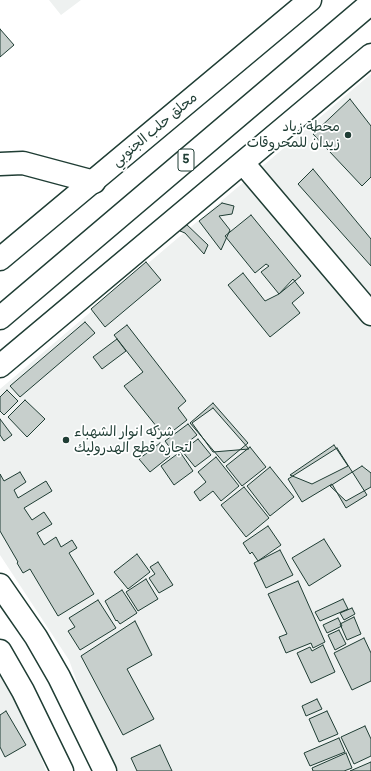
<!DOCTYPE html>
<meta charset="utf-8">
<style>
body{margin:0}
canvas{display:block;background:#fff}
</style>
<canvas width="371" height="771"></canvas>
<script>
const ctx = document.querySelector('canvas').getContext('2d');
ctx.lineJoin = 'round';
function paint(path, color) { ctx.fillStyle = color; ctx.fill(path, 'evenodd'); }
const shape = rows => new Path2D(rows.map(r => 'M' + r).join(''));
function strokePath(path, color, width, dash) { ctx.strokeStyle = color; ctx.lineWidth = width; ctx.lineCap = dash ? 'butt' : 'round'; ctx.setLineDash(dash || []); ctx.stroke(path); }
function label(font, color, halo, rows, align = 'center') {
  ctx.font = font + ' Pangolin,"Playpen Sans Arabic",sans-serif'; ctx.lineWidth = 3.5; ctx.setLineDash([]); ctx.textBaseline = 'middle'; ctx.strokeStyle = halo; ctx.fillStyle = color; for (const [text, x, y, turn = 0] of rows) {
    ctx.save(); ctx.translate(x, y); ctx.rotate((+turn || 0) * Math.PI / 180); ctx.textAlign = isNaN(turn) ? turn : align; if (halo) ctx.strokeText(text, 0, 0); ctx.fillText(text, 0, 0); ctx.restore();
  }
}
const built = shape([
 [49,0,81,0,61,15],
 [371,74,371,771,109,771,69,660,0,555,0,389],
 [0,672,19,697,46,771,0,771]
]);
const building = shape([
 [0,29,14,45,0,57,0,29],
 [350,99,371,126,371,177,362,186,313,134,350,99],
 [313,169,371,239,371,266,298,184,313,169],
 [222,203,234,206,232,214,219,216,230,230,221,250,199,221,222,203],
 [251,215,301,276,279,294,261,272,269,266,266,264,255,273,225,236,251,215],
 [184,222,208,245,204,254,185,233,180,231,184,222],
 [146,262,161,280,105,327,91,309,146,262],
 [243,273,265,301,279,294,293,279,304,293,292,303,300,313,270,337,228,285,243,273],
 [85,322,95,333,20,397,10,386,85,322],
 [127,325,186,401,178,408,187,420,165,437,124,386,143,372,114,335,127,325],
 [117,339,126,351,102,369,93,357,117,339],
 [7,390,18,401,4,415,0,411,0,397,7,390],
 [25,400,45,419,27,437,8,417,25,400],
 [213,403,248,443,224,463,190,423,213,403],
 [213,408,249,449,213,452,192,423,213,408],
 [0,419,12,435,4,441,0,435,0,419],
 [188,424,197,435,174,453,165,441,188,424],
 [198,439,211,455,195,467,182,451,198,439],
 [160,443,170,456,150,472,139,459,160,443],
 [334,445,348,466,312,484,290,475,334,445],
 [250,447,266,467,242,486,226,466,250,447],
 [337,448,367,495,346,508,332,484,302,502,288,479,337,448],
 [180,452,193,471,174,485,161,466,180,452],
 [216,457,239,486,221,501,213,491,200,501,194,492,206,482,198,472,216,457],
 [362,466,371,473,371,487,346,501,330,486,362,466],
 [270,467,294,497,270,516,247,486,270,467],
 [20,472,26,482,14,490,18,498,46,481,52,491,24,508,32,520,44,512,52,524,37,533,44,545,56,537,61,547,72,540,77,548,69,553,94,594,58,616,30,569,23,573,17,563,18,562,0,531,0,474,4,481,20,472],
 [244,487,269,518,246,537,221,505,244,487],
 [268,526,281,545,258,561,252,552,250,554,243,543,268,526],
 [324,539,341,566,309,586,292,558,324,539],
 [280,550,293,575,266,588,254,563,280,550],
 [137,554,150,572,128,589,114,572,137,554],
 [158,562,173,585,159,593,149,578,155,574,150,567,158,562],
 [146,579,158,599,138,611,126,592,146,579],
 [298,581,325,642,313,648,311,643,286,653,279,637,287,634,268,594,298,581],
 [122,590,137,613,120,624,117,620,116,621,105,601,122,590],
 [343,599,348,609,320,621,315,612,343,599],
 [98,600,116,628,80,650,68,631,75,627,69,618,98,600],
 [352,608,355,614,344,620,340,613,352,608],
 [354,617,361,634,347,640,340,624,354,617],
 [338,618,342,626,327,633,323,625,338,618],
 [135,621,152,655,127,669,154,719,123,735,81,656,135,621],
 [339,630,346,644,335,650,328,635,339,630],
 [364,638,371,653,371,681,352,690,334,653,364,638],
 [323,645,335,672,311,683,297,653,310,647,312,651,323,645],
 [317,699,322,709,306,716,302,706,317,699],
 [6,711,26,745,5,757,0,747,0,715,6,711],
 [327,711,338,734,319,742,309,719,327,711],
 [365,726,371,739,371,756,354,764,341,737,365,726],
 [339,738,345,752,310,766,304,753,339,738],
 [160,745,172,771,137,771,131,758,160,745],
 [346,753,352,768,344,771,313,771,312,768,346,753],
 [371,762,371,771,350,771,371,762]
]);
const minor = shape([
 [243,163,371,314],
 [0,164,23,163,94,182],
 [0,366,371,55],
 [0,585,36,637,59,677,105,771],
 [0,651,23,691,62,771]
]);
const highway = shape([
 [0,259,310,0],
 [0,318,371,3]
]);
const markers = [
 [348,135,4,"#1f3d34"],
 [66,440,4,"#1f3d34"]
];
const shields = [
 [186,160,16]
];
const shieldNames = [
 ["5",186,160]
];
const poiNames = [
 ["محطة زياد",340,127],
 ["زيدان للمحروقات",340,143],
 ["شركه انوار الشهباء",74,432,"left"],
 ["لتجاره قطع الهدروليك",74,448,"left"]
];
const streetNames = [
 ["محلق حلب الجنوبي",155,130,-40]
];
paint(built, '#eef1f0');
paint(building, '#c7cfcc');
strokePath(building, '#1f3d34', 1);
strokePath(minor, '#1f3d34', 25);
strokePath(highway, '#1f3d34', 25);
strokePath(minor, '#fff', 22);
strokePath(highway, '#fff', 22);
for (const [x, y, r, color] of markers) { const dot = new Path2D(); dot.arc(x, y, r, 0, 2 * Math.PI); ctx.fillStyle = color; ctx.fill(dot); strokePath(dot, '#fff', 1.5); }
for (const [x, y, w] of shields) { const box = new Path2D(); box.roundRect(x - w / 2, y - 11, w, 22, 3); ctx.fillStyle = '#fff'; ctx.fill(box); strokePath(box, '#1f3d34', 1); }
label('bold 13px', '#1f3d34', null, shieldNames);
label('14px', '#1f3d34', '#fff', poiNames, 'right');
label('14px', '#1f3d34', '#fff', streetNames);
</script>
